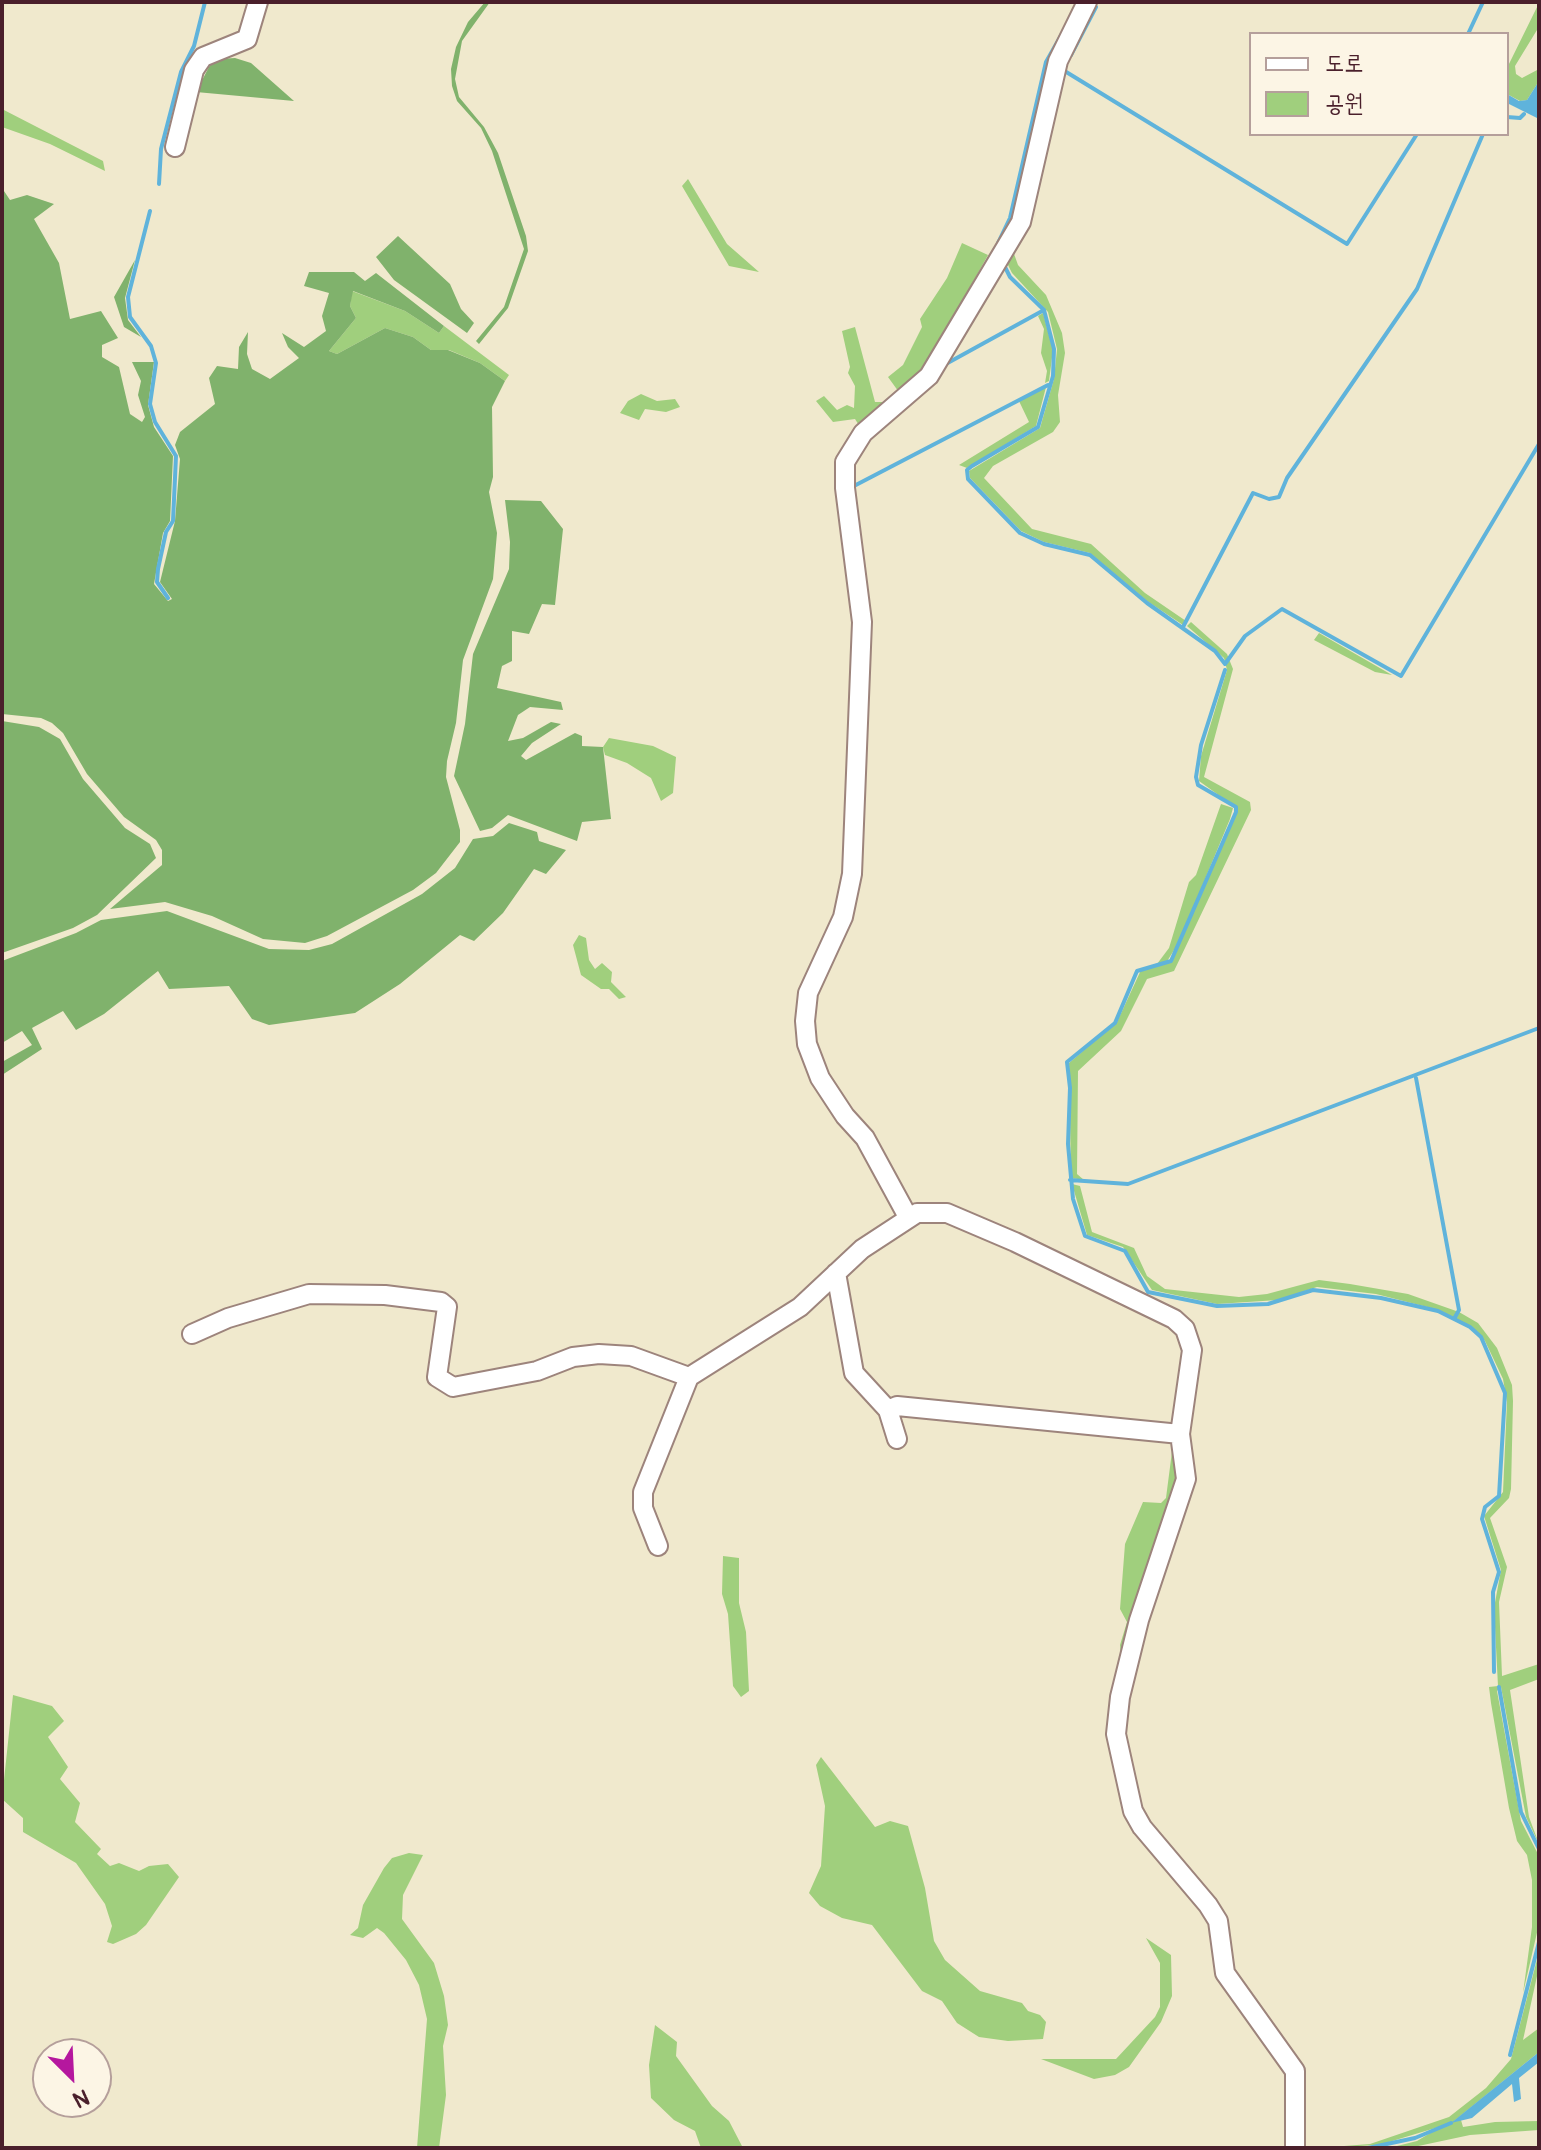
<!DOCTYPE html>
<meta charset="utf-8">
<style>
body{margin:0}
#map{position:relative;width:1541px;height:2150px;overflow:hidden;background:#f0e9cd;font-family:Pangolin,"Poor Story",sans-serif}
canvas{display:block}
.frame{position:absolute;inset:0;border:4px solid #4a1f2b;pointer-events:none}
.legend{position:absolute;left:1249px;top:32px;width:260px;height:104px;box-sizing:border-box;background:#fcf5e5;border:2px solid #b59f9b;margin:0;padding:10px 14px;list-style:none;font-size:24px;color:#4a1f2b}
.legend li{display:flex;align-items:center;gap:16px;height:40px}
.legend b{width:40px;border:2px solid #b59f9b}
.north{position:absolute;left:32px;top:2038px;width:80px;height:80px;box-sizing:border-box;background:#fcf5e5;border:2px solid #b59f9b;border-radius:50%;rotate:156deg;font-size:22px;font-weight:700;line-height:32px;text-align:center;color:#4a1f2b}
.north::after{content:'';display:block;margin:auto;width:28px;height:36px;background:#b5179e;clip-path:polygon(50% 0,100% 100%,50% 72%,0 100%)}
</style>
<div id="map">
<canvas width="1541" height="2150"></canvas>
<div class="frame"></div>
<ul class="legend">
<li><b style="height:10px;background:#fff"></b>도로</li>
<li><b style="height:22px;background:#a0cf7d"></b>공원</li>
</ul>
<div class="north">N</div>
</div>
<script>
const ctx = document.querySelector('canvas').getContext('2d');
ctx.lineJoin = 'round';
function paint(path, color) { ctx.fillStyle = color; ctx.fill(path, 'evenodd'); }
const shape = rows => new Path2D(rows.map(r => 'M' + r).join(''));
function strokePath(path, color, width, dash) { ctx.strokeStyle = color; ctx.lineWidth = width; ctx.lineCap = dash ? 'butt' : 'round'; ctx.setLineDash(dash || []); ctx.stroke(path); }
const green = shape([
 [1094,2,1098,2,1062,65,1032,200,1013,251,1018,265,1046,295,1062,333,1065,353,1058,395,1060,422,1053,432,993,466,984,478,1032,529,1091,544,1145,593,1186,621,1183,625,1147,601,1090,553,1044,542,1021,531,970,478,969,471,1040,428,1054,379,1057,349,1048,312,1012,273,1005,259,1023,223,1060,62],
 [1539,3,1537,30,1515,66,1516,74,1522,78,1539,69,1539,81,1527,100,1520,101,1507,94,1507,68],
 [2,109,103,161,105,171,50,144,2,127],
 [688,179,727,244,759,272,729,266,682,186],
 [962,243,988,255,923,372,901,395,888,377,903,365,922,327,920,319,947,278],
 [352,291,405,311,439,333,444,326,509,375,505,381,480,363,449,350,431,350,413,337,385,328,337,354,329,351,356,318,350,306],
 [1043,313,1053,350,1049,381,1045,383,1047,371,1041,353,1044,329,1038,316],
 [855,327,875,402,892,402,860,427,855,419,833,422,816,401,824,396,837,410,847,405,854,408,855,386,848,373,850,367,842,331],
 [1046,387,1036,426,967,468,959,465,1029,422,1019,401],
 [641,394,657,401,675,399,680,407,666,412,645,409,639,420,620,413,628,401],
 [1191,622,1227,654,1233,669,1204,777,1250,802,1251,810,1174,971,1147,979,1121,1031,1078,1071,1077,1174,1084,1180,1071,1178,1069,1063,1117,1022,1141,970,1172,962,1238,809,1199,781,1201,756,1227,670,1224,658,1187,626],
 [1319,633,1392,675,1375,672,1314,640],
 [609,738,653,746,676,757,673,793,661,801,651,778,627,763,605,755,603,747],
 [1221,804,1233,808,1230,819,1179,942,1166,963,1157,964,1169,948,1189,882,1196,875],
 [579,935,586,938,589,960,595,969,602,963,612,972,611,982,626,997,619,999,609,989,601,989,581,975,573,945],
 [1072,1184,1080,1186,1092,1232,1134,1248,1147,1276,1165,1289,1239,1297,1267,1294,1319,1280,1350,1284,1408,1294,1459,1312,1478,1323,1497,1348,1512,1385,1513,1401,1511,1489,1509,1498,1490,1518,1507,1567,1499,1602,1502,1676,1539,1664,1539,1679,1510,1690,1529,1817,1539,1844,1526,1817,1501,1687,1497,1691,1521,1821,1539,1856,1539,1924,1523,1993,1532,1927,1532,1880,1527,1855,1517,1841,1509,1808,1491,1703,1489,1687,1498,1686,1494,1608,1501,1570,1484,1516,1503,1492,1507,1402,1503,1379,1485,1341,1472,1327,1439,1310,1376,1294,1317,1287,1278,1300,1217,1304,1152,1290,1123,1247,1087,1235],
 [1174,1436,1181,1480,1121,1659,1120,1645,1127,1622,1120,1609,1125,1544,1143,1502,1161,1503,1166,1498],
 [723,1556,739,1558,739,1603,746,1632,749,1691,741,1697,733,1686,728,1614,722,1594],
 [13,1695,52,1706,64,1721,48,1737,68,1767,60,1779,80,1803,75,1822,101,1849,97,1854,110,1866,119,1863,139,1871,149,1866,168,1864,179,1877,146,1925,136,1934,113,1944,107,1942,112,1926,105,1904,76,1863,23,1832,23,1818,2,1799],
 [821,1757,875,1827,890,1821,908,1826,925,1888,934,1941,945,1960,980,1991,1022,2003,1028,2011,1040,2015,1046,2022,1043,2039,1008,2041,979,2037,957,2023,942,2001,922,1991,872,1925,842,1918,820,1906,809,1893,821,1866,825,1806,816,1765],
 [409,1853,423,1855,403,1895,402,1919,434,1963,444,1996,448,2025,443,2046,446,2095,439,2148,417,2148,427,2019,419,1985,406,1960,384,1933,377,1928,363,1938,350,1935,358,1928,363,1905,384,1868,392,1858],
 [1146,1938,1171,1955,1172,1996,1161,2022,1129,2067,1115,2075,1094,2079,1041,2059,1116,2059,1155,2017,1160,2007,1160,1963],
 [1539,1952,1539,1967,1523,2040,1539,2028,1539,2052,1454,2121,1461,2120,1463,2127,1495,2122,1539,2121,1539,2130,1470,2135,1409,2148,1389,2148,1417,2141,1442,2126,1379,2145,1318,2148,1370,2144,1449,2117,1486,2088,1511,2059],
 [655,2025,677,2042,676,2056,712,2106,729,2121,743,2148,701,2148,695,2131,674,2120,651,2098,649,2065]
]);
const forest = shape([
 [485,2,490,2,462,41,455,79,459,97,484,127,498,153,526,236,528,251,508,308,479,344,476,341,504,307,524,249,492,151,481,128,457,101,452,86,451,69,456,47,468,22],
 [235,58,251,63,294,101,196,92,210,65,219,59],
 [2,188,10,200,27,195,54,204,34,219,59,263,70,319,101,311,118,338,102,345,102,357,119,367,130,414,142,422,145,417,138,395,141,381,132,362,154,362,148,405,154,427,173,456,170,521,163,533,154,584,168,601,172,599,160,582,175,521,180,459,175,445,180,432,215,404,209,378,217,366,238,369,239,347,248,332,247,354,252,369,270,379,299,358,288,347,282,333,304,347,326,331,322,316,329,293,304,286,309,272,354,272,365,281,376,273,444,326,439,333,405,311,353,291,350,306,356,318,329,351,337,354,385,328,413,337,431,350,448,350,480,363,505,381,492,407,493,477,489,492,497,533,493,579,463,660,456,723,447,761,446,777,460,830,460,842,436,873,413,890,327,936,305,943,263,939,212,916,165,902,110,909,162,865,162,850,156,840,124,817,87,774,63,733,52,723,41,718,2,714],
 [398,236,450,284,461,309,474,323,467,333,394,280,376,257],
 [135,260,125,298,128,320,141,337,124,327,114,297],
 [505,500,541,501,563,529,555,605,542,604,529,634,512,631,512,661,502,666,497,688,561,702,563,710,530,707,518,715,508,741,523,738,551,722,561,724,532,743,521,756,526,760,575,733,582,736,582,746,603,747,611,819,582,822,577,841,508,815,492,828,480,831,454,776,465,724,473,654,509,569,510,542],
 [2,721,39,727,60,739,83,779,125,828,150,844,156,858,97,915,73,928,2,953],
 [509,823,537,832,539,841,566,850,546,874,534,869,503,913,474,941,460,935,400,984,355,1013,269,1025,252,1019,229,986,169,989,158,971,104,1014,76,1030,63,1011,32,1028,42,1049,2,1075,2,1062,32,1045,22,1031,2,1043,2,961,76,933,101,920,167,911,269,949,309,950,332,944,422,894,455,868,473,839,493,836]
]);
const water = shape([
 [1539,81,1539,119,1507,103,1507,94,1519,101,1527,100],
 [1539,2052,1539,2062,1519,2078,1521,2099,1514,2102,1512,2084,1472,2118,1451,2123]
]);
const stream = shape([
 [1468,34,1483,2],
 [1071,55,1096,7],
 [1063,70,1347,244,1417,134],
 [1507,117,1520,118,1524,114],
 [159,184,161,149,181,72,194,46,205,2],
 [150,211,128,297,130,317,151,346,156,363,150,404,155,422,176,456,173,521,166,532,158,569,157,582,168,598],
 [998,243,1010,218,1046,62,1067,25],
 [1003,263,1010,277,1044,310,1054,349,1053,376,1038,427,972,466,967,470,968,479,1020,533,1044,544,1090,555,1147,603,1215,651,1225,664,1245,636,1282,609,1401,676,1539,444],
 [944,365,1044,310],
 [852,487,1048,385],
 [1183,627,1253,493,1269,499,1279,497,1287,478,1417,289,1483,134],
 [1225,670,1201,745,1196,777,1198,785,1236,807,1236,812,1171,961,1137,971,1115,1023,1067,1062,1070,1088,1068,1144,1073,1199,1085,1236,1125,1251,1148,1292,1217,1306,1268,1304,1313,1290,1381,1298,1438,1311,1470,1327,1481,1337,1505,1393,1499,1496,1485,1507,1482,1519,1499,1572,1493,1592,1494,1672],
 [1416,1078,1459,1310,1454,1319],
 [1070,1180,1128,1184,1539,1028],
 [1499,1687,1521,1812,1539,1849],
 [1510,2055,1539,1942],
 [1368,2148,1415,2138,1451,2123]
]);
const street = shape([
 [175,147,194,70,203,57,247,39,258,2],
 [908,1217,865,1138,845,1116,820,1078,807,1044,805,1021,808,993,843,917,852,874,862,622,845,488,845,462,863,433,929,376,1021,222,1058,61,1087,2],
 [836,1273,854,1373,888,1410,897,1439],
 [192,1334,228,1318,309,1294,385,1295,441,1302,447,1307,437,1377,453,1387,537,1371,573,1357,599,1354,631,1356,689,1377],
 [888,1410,897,1406,1180,1434],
 [658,1546,643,1508,643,1492,689,1377,800,1307,862,1249,917,1213,947,1213,1015,1242,1174,1319,1185,1329,1192,1350,1180,1434,1186,1479,1139,1620,1120,1697,1116,1734,1133,1811,1142,1827,1208,1905,1218,1921,1225,1973,1295,2071,1295,2148]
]);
paint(green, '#a0cf7d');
paint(forest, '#80b26c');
paint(water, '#5fb3db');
strokePath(stream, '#5fb3db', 4);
strokePath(street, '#9d847c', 22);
strokePath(street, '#fff', 18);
</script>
